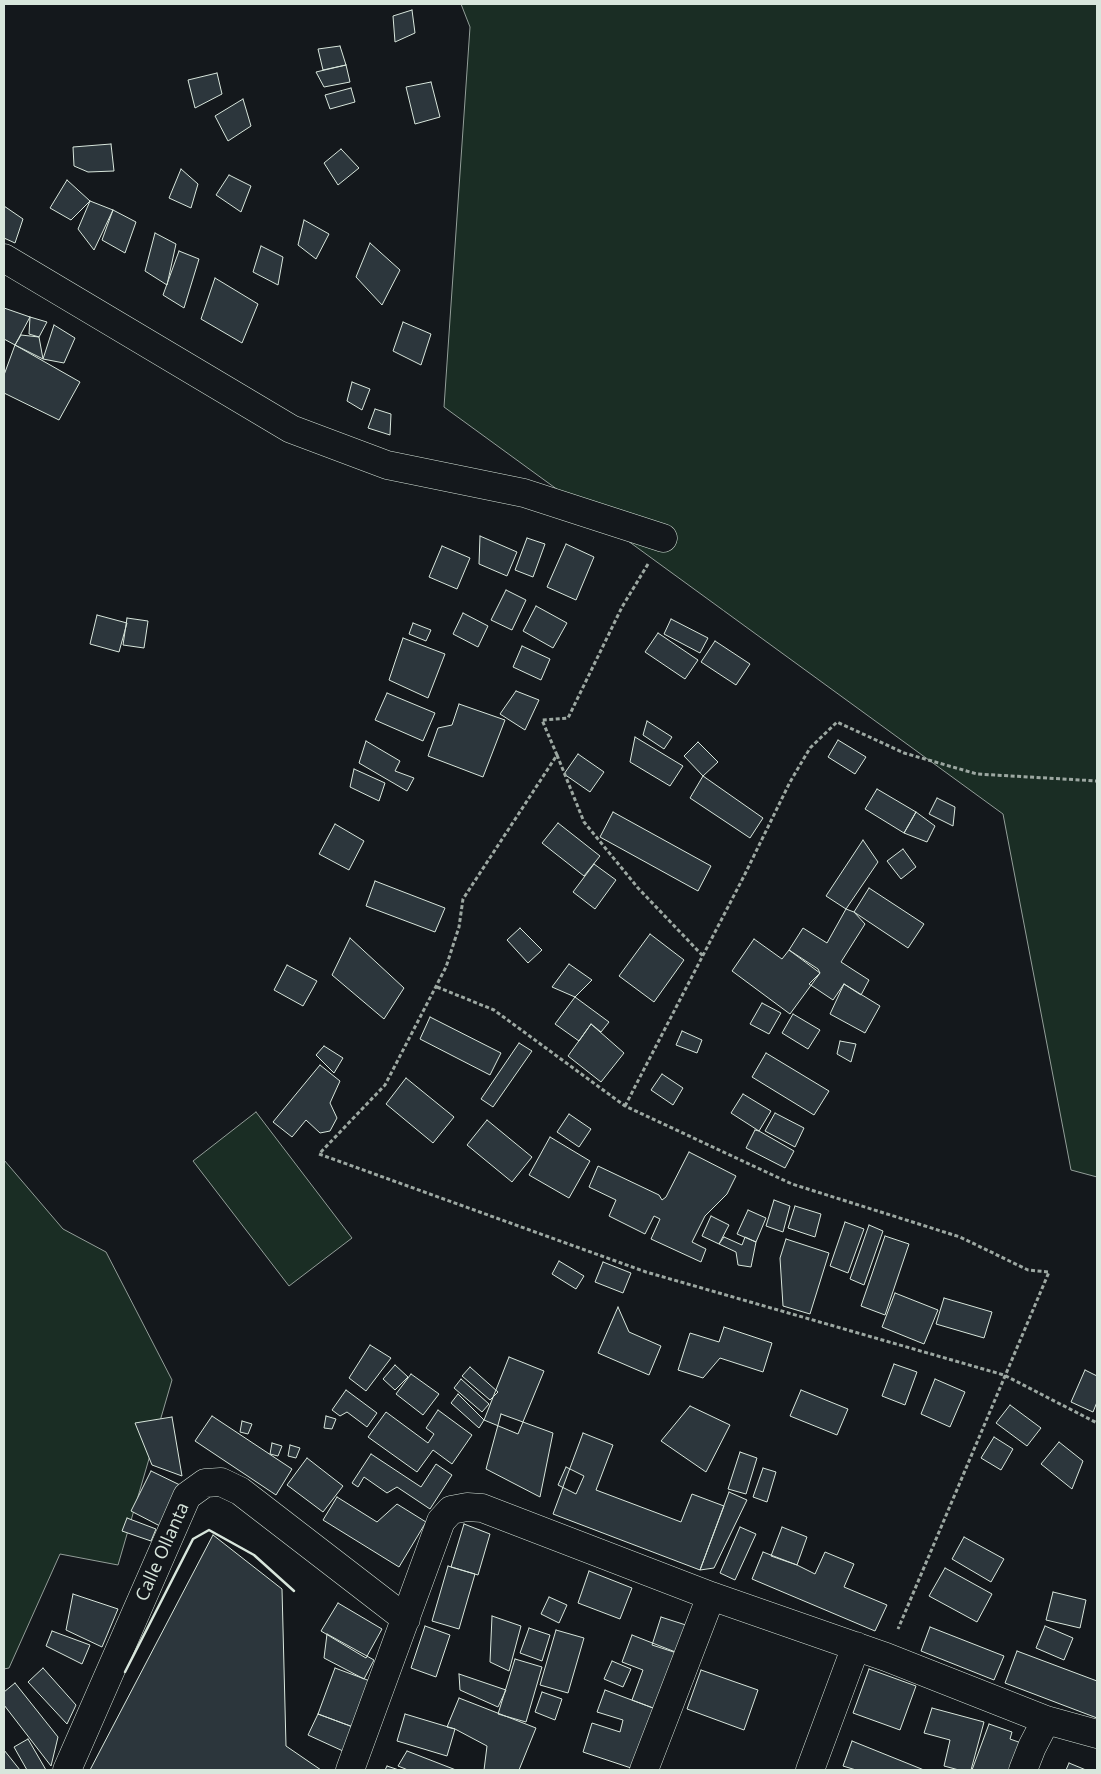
<!DOCTYPE html>
<style>
body{margin:0}
#map{position:relative;width:1101px;height:1774px;overflow:hidden;background:#14181c;font-family:"Open Sans",sans-serif}
canvas{display:block}
.frame{position:absolute;inset:0;border:5px solid #d8e6dc;pointer-events:none}
</style>
<div id="map">
<canvas width="1101" height="1774"></canvas>
<div class="frame"></div>
</div>
<script>
const ctx = document.querySelector('canvas').getContext('2d');
ctx.lineJoin = 'round';
function paint(path, color) { ctx.fillStyle = color; ctx.fill(path, 'evenodd'); }
const shape = rows => new Path2D(rows.map(r => 'M' + r).join(''));
function strokePath(path, color, width, dash) { ctx.strokeStyle = color; ctx.lineWidth = width; ctx.lineCap = dash ? 'butt' : 'round'; ctx.setLineDash(dash || []); ctx.stroke(path); }
function label(font, color, halo, rows, align = 'center') {
  ctx.font = font + ' "Open Sans",sans-serif'; ctx.lineWidth = 4; ctx.setLineDash([]); ctx.textBaseline = 'middle'; ctx.strokeStyle = halo; ctx.fillStyle = color; for (const [text, x, y, turn = 0] of rows) {
    ctx.save(); ctx.translate(x, y); ctx.rotate((+turn || 0) * Math.PI / 180); ctx.textAlign = isNaN(turn) ? turn : align; if (halo) ctx.strokeText(text, 0, 0); ctx.fillText(text, 0, 0); ctx.restore();
  }
}
const green = shape([
 [461,4,1097,4,1097,1177,1071,1170,1003,814,444,407,470,27,461,4],
 [256,1112,352,1238,289,1286,193,1161,256,1112],
 [4,1160,63,1229,106,1252,172,1380,118,1565,60,1554,9,1668,4,1669,4,1160]
]);
const building = shape([
 [412,10,415,33,395,42,393,16,412,10],
 [340,46,346,65,323,70,318,49,340,46],
 [346,65,350,82,324,87,316,72,346,65],
 [217,73,222,94,195,108,188,80,217,73],
 [431,82,440,117,415,124,406,87,431,82],
 [351,88,355,102,330,109,325,95,351,88],
 [243,99,251,126,228,141,215,116,243,99],
 [111,144,114,171,88,172,74,166,73,147,111,144],
 [341,149,359,168,338,185,324,163,341,149],
 [181,169,198,184,191,208,169,198,181,169],
 [229,175,251,186,241,212,216,195,229,175],
 [67,180,90,201,71,220,50,208,67,180],
 [90,201,113,210,94,250,78,229,90,201],
 [4,206,23,219,15,243,4,238,4,206],
 [113,210,136,222,125,253,102,240,113,210],
 [304,220,329,234,316,259,298,245,304,220],
 [155,233,176,244,167,285,145,271,155,233],
 [370,243,400,270,382,305,356,277,370,243],
 [261,246,283,257,278,285,253,272,261,246],
 [179,251,199,259,184,308,163,295,179,251],
 [215,278,258,304,242,343,201,319,215,278],
 [4,308,30,317,15,345,4,339,4,308],
 [30,317,47,322,39,337,29,334,30,317],
 [403,322,431,334,421,365,393,351,403,322],
 [54,325,75,338,64,363,43,359,54,325],
 [21,335,39,337,43,359,15,345,21,335],
 [15,345,80,382,59,420,4,393,4,375,15,345],
 [352,382,370,389,362,410,347,401,352,382],
 [375,409,391,414,390,435,368,428,375,409],
 [480,536,517,552,507,576,479,564,480,536],
 [527,538,545,544,533,577,515,570,527,538],
 [566,544,594,557,576,600,547,587,566,544],
 [442,546,470,558,457,589,429,577,442,546],
 [506,590,526,600,512,630,491,620,506,590],
 [536,606,567,623,553,648,523,631,536,606],
 [463,613,488,626,478,647,453,634,463,613],
 [97,615,127,623,119,652,90,644,97,615],
 [127,618,148,621,144,648,123,645,127,618],
 [671,619,708,638,700,653,664,634,671,619],
 [413,623,431,630,426,641,409,634,413,623],
 [658,633,698,660,685,679,645,652,658,633],
 [403,638,445,654,428,698,389,680,403,638],
 [715,641,750,664,736,685,701,662,715,641],
 [522,646,550,659,541,680,513,667,522,646],
 [516,691,539,700,525,730,500,714,516,691],
 [387,693,435,713,423,741,375,720,387,693],
 [459,704,505,720,483,777,428,756,438,728,452,725,459,704],
 [647,721,672,737,664,749,643,735,647,721],
 [635,737,683,766,670,786,630,762,635,737],
 [838,740,866,757,855,774,828,757,838,740],
 [366,741,400,761,395,771,414,778,407,791,359,763,366,741],
 [698,742,718,762,703,776,684,756,698,742],
 [578,754,604,772,590,792,564,774,578,754],
 [354,769,385,783,379,801,350,787,354,769],
 [703,776,763,818,750,838,690,798,703,776],
 [877,789,916,812,904,833,865,809,877,789],
 [937,798,955,807,953,826,929,814,937,798],
 [613,812,711,866,698,891,600,837,613,812],
 [916,812,935,826,927,842,904,833,916,812],
 [558,823,600,856,584,876,542,843,558,823],
 [335,824,364,841,349,870,319,854,335,824],
 [863,840,878,862,846,909,826,896,863,840],
 [903,849,916,867,901,879,887,861,903,849],
 [594,864,616,880,595,909,573,892,594,864],
 [375,881,445,908,435,932,366,906,375,881],
 [869,888,924,924,908,948,854,912,869,888],
 [846,909,854,912,865,924,841,962,869,980,861,995,844,984,833,1000,809,984,820,973,818,969,789,950,803,928,827,943,846,909],
 [520,928,542,950,528,963,507,940,520,928],
 [650,934,684,960,654,1002,619,976,650,934],
 [350,938,404,988,384,1019,332,975,350,938],
 [754,939,782,959,789,950,820,973,790,1014,732,971,754,939],
 [569,964,592,980,575,997,552,987,569,964],
 [287,965,317,981,303,1006,274,990,287,965],
 [844,984,880,1006,865,1033,830,1014,844,984],
 [575,997,609,1022,601,1032,591,1024,579,1041,555,1024,575,997],
 [762,1003,781,1013,769,1034,750,1024,762,1003],
 [793,1014,820,1030,808,1049,782,1033,793,1014],
 [430,1017,501,1053,490,1075,420,1039,430,1017],
 [591,1024,624,1053,601,1082,568,1056,591,1024],
 [682,1031,702,1040,697,1053,676,1045,682,1031],
 [840,1041,856,1044,851,1062,837,1054,840,1041],
 [519,1043,532,1051,493,1107,481,1099,519,1043],
 [324,1046,343,1058,334,1073,316,1055,324,1046],
 [766,1053,829,1091,814,1115,752,1077,766,1053],
 [320,1065,340,1081,330,1103,337,1118,330,1131,320,1133,306,1120,292,1137,273,1122,320,1065],
 [662,1074,683,1088,673,1105,651,1090,662,1074],
 [406,1078,454,1117,433,1143,386,1104,406,1078],
 [743,1094,771,1111,759,1131,731,1113,743,1094],
 [775,1113,804,1128,795,1147,765,1131,775,1113],
 [569,1114,591,1129,579,1147,557,1132,569,1114],
 [487,1120,532,1157,512,1182,467,1145,487,1120],
 [755,1130,759,1131,794,1151,785,1168,746,1148,755,1130],
 [550,1137,590,1161,569,1198,529,1175,550,1137],
 [689,1152,736,1176,727,1194,705,1216,692,1242,706,1249,701,1262,651,1239,660,1219,654,1216,645,1234,609,1216,616,1200,589,1187,598,1166,659,1195,662,1200,666,1197,689,1152],
 [774,1200,790,1206,783,1232,766,1226,774,1200],
 [795,1206,821,1214,815,1237,788,1228,795,1206],
 [748,1210,766,1218,756,1242,737,1234,748,1210],
 [711,1216,729,1225,719,1244,702,1236,711,1216],
 [845,1222,864,1229,848,1273,830,1266,845,1222],
 [869,1225,883,1231,864,1285,850,1279,869,1225],
 [885,1236,909,1244,885,1315,861,1306,885,1236],
 [724,1237,742,1245,745,1237,756,1242,751,1267,738,1265,736,1252,719,1244,724,1237],
 [786,1239,829,1253,810,1314,783,1306,780,1258,786,1239],
 [559,1261,584,1276,576,1289,552,1274,559,1261],
 [603,1262,631,1273,623,1293,595,1282,603,1262],
 [895,1293,938,1310,924,1344,882,1327,895,1293],
 [944,1298,992,1312,984,1338,936,1324,944,1298],
 [618,1307,629,1332,661,1346,649,1375,598,1353,618,1307],
 [724,1327,772,1343,763,1372,720,1358,703,1378,678,1370,690,1333,719,1342,724,1327],
 [370,1345,391,1358,366,1391,349,1378,370,1345],
 [509,1357,544,1371,518,1434,484,1420,509,1357],
 [894,1364,917,1372,905,1405,882,1396,894,1364],
 [395,1365,408,1377,395,1390,383,1379,395,1365],
 [470,1367,498,1392,490,1400,462,1376,470,1367],
 [1085,1370,1097,1376,1097,1402,1093,1412,1071,1402,1085,1370],
 [411,1374,439,1394,423,1415,396,1394,411,1374],
 [461,1379,489,1404,482,1412,454,1388,461,1379],
 [935,1379,965,1392,950,1427,921,1414,935,1379],
 [346,1390,377,1413,367,1427,347,1412,340,1416,332,1410,346,1390],
 [801,1390,848,1409,837,1435,790,1416,801,1390],
 [458,1394,484,1420,479,1428,451,1403,458,1394],
 [1010,1405,1041,1428,1027,1446,996,1423,1010,1405],
 [690,1406,730,1425,706,1472,661,1441,690,1406],
 [438,1410,472,1435,452,1464,433,1450,417,1472,368,1437,386,1412,428,1443,434,1434,426,1428,438,1410],
 [501,1414,553,1433,540,1497,486,1469,501,1414],
 [212,1416,292,1469,276,1495,195,1441,212,1416],
 [326,1416,336,1419,332,1429,324,1428,326,1416],
 [172,1417,182,1476,152,1465,135,1423,172,1417],
 [242,1421,252,1424,248,1434,240,1432,242,1421],
 [583,1433,613,1445,596,1490,681,1522,692,1494,724,1506,700,1570,553,1514,583,1433],
 [994,1437,1013,1449,1001,1470,981,1458,994,1437],
 [1059,1442,1083,1461,1072,1489,1041,1464,1059,1442],
 [272,1443,282,1446,278,1456,270,1454,272,1443],
 [290,1445,300,1448,296,1458,288,1456,290,1445],
 [740,1452,757,1458,746,1494,728,1489,740,1452],
 [371,1454,421,1487,436,1464,452,1475,430,1509,397,1487,387,1493,364,1477,358,1487,352,1483,371,1454],
 [307,1458,343,1486,323,1512,287,1485,307,1458],
 [566,1467,584,1476,576,1494,558,1485,566,1467],
 [763,1468,776,1472,767,1502,753,1497,763,1468],
 [151,1471,180,1485,160,1526,131,1511,151,1471],
 [729,1492,747,1500,714,1568,700,1570,729,1492],
 [337,1497,377,1522,397,1504,426,1522,399,1567,323,1520,337,1497],
 [127,1518,156,1529,151,1541,122,1531,127,1518],
 [464,1524,490,1534,478,1575,451,1567,464,1524],
 [740,1527,756,1534,735,1580,720,1573,740,1527],
 [782,1527,807,1537,797,1565,771,1556,782,1527],
 [213,1535,282,1589,286,1746,321,1770,90,1770,213,1535],
 [964,1537,1004,1559,991,1582,952,1559,964,1537],
 [763,1552,797,1565,815,1574,825,1552,854,1564,844,1587,887,1605,875,1631,752,1579,763,1552],
 [448,1566,475,1574,459,1629,432,1621,448,1566],
 [945,1568,992,1594,977,1622,929,1596,945,1568],
 [589,1571,632,1588,620,1619,578,1603,589,1571],
 [1053,1592,1086,1600,1080,1628,1046,1620,1053,1592],
 [73,1594,118,1609,102,1647,66,1630,73,1594],
 [549,1597,567,1605,559,1623,541,1614,549,1597],
 [338,1603,382,1629,366,1658,321,1631,338,1603],
 [492,1616,521,1626,509,1671,490,1662,492,1616],
 [661,1617,692,1627,683,1655,652,1645,661,1617],
 [425,1626,450,1635,436,1677,411,1668,425,1626],
 [1045,1626,1073,1638,1064,1660,1036,1648,1045,1626],
 [930,1627,1004,1656,994,1680,921,1651,930,1627],
 [529,1628,550,1635,542,1661,520,1653,529,1628],
 [556,1630,584,1638,568,1693,540,1685,556,1630],
 [52,1631,90,1645,82,1664,46,1646,52,1631],
 [327,1634,374,1660,364,1679,324,1658,327,1634],
 [632,1635,683,1655,661,1711,632,1700,643,1670,622,1662,632,1635],
 [1017,1651,1097,1681,1097,1718,1005,1683,1017,1651],
 [515,1659,542,1667,526,1722,498,1714,515,1659],
 [612,1661,631,1669,623,1687,604,1679,612,1661],
 [43,1668,76,1705,67,1724,28,1682,43,1668],
 [335,1668,370,1681,353,1727,318,1714,335,1668],
 [869,1669,916,1686,900,1730,853,1713,869,1669],
 [701,1670,758,1690,744,1730,687,1709,701,1670],
 [459,1674,506,1690,498,1707,460,1690,459,1674],
 [15,1683,58,1737,51,1766,4,1705,4,1692,15,1683],
 [605,1690,661,1711,637,1770,583,1752,592,1723,620,1732,623,1720,597,1712,605,1690],
 [542,1692,562,1699,555,1720,535,1712,542,1692],
 [459,1698,536,1728,519,1770,484,1770,487,1746,455,1729,447,1727,459,1698],
 [932,1708,984,1722,971,1770,959,1770,944,1766,950,1740,924,1733,932,1708],
 [318,1714,353,1727,343,1751,308,1735,318,1714],
 [405,1714,455,1729,447,1756,397,1741,405,1714],
 [989,1724,1012,1732,1010,1739,1030,1746,1021,1770,972,1770,989,1724],
 [28,1739,46,1770,27,1770,14,1747,28,1739],
 [852,1741,924,1770,856,1770,843,1766,852,1741],
 [4,1750,20,1770,4,1770,4,1750],
 [407,1751,456,1770,408,1770,398,1766,407,1751],
 [1069,1763,1086,1770,1066,1770,1069,1763],
 [387,1766,399,1770,385,1770,387,1766]
]);
const path = shape([
 [648,564,622,607,568,718,542,720,557,755,463,899,459,927,446,967,385,1085,319,1154,646,1272,1004,1375,1097,1423],
 [557,755,584,822,638,888,703,956],
 [437,987,494,1010,625,1106,792,1184,960,1237,1028,1270,1049,1272,898,1629],
 [625,1106,744,876,790,782,810,748,837,722,904,753,977,774,1097,781]
]);
const minor = shape([
 [4,258,291,429,387,465,524,493,663,538],
 [67,1770,187,1496,205,1483,221,1482,240,1491,406,1619],
 [350,1770,441,1521,451,1510,467,1507,482,1508,711,1596,886,1657,1046,1720,1097,1734],
 [644,1770,711,1596],
 [810,1770,856,1646],
 [1023,1770,1032,1747,1046,1720]
]);
const wall = shape([
 [125,1672,193,1539,209,1530,254,1555,294,1591]
]);
const streetNames = [
 ["Calle Ollanta",163,1552,-66]
];
paint(green, '#1a2d24');
strokePath(green, '#939e99', 1);
paint(building, '#2c363c');
strokePath(building, '#d8e6dc', 1);
strokePath(minor, '#d8e6dc', 29);
strokePath(path, '#9da8a2', 3, [4, 2.5]);
strokePath(minor, '#14181c', 28);
strokePath(wall, '#d8e6dc', 2.5);
label('18px', '#d8e6dc', '#14181c', streetNames);
</script>
